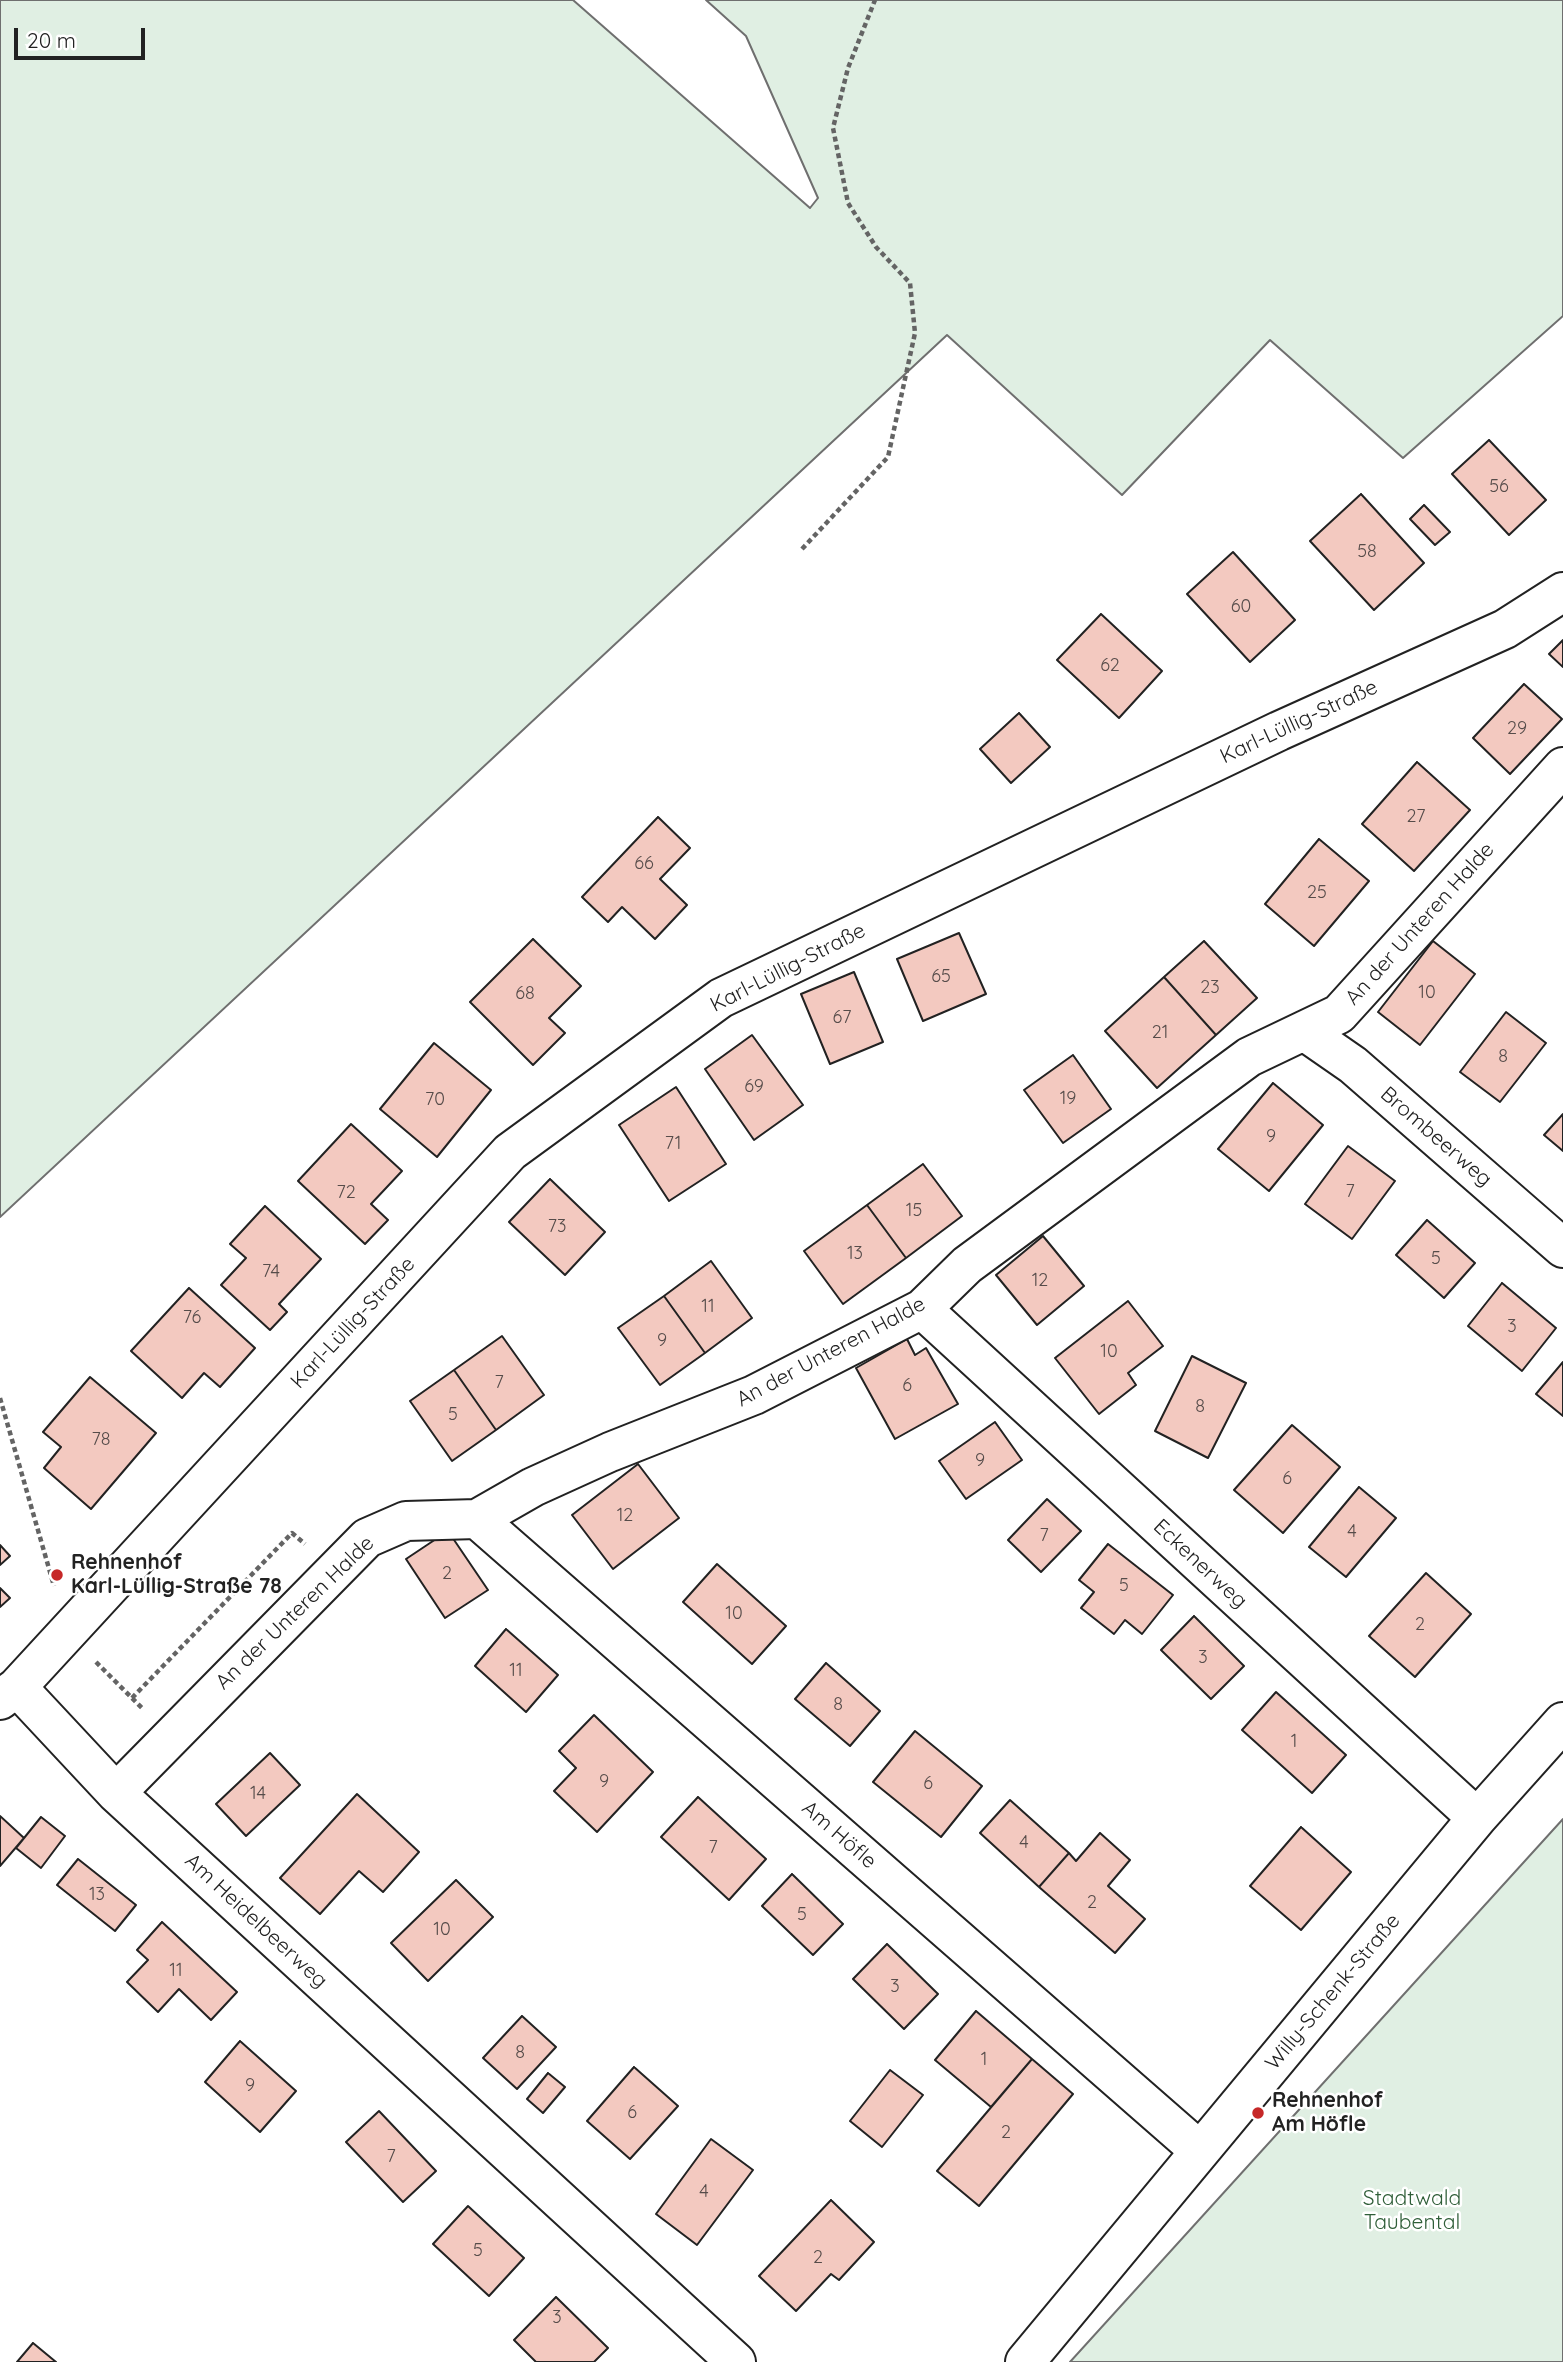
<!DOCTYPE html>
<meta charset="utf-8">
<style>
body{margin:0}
#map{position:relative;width:1563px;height:2362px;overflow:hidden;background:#fff;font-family:Quicksand,sans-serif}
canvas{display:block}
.scale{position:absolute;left:14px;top:28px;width:131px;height:32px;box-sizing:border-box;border:4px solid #222;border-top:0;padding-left:9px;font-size:21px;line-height:24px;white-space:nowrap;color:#222;-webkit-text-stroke:5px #fff;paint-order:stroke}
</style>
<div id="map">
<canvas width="1563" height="2362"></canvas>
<div class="scale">20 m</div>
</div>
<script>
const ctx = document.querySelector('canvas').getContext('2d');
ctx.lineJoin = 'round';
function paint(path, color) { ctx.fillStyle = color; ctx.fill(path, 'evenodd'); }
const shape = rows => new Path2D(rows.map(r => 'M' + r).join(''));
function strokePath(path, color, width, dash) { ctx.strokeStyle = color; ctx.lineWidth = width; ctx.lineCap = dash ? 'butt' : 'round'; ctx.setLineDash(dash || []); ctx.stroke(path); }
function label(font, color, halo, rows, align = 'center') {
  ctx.font = font + ' Quicksand,sans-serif'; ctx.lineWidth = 5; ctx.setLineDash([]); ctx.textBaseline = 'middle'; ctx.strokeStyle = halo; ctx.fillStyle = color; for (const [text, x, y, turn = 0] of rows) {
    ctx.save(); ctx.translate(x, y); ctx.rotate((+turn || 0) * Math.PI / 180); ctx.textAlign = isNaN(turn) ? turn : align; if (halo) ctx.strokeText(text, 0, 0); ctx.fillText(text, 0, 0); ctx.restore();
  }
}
const green = shape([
 [0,0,573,0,810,208,818,198,746,36,706,0,1563,0,1563,316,1403,458,1270,340,1122,495,947,335,0,1217,0,0],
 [1563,1819,1563,2362,1070,2362,1563,1819]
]);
const building = shape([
 [1489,440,1546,500,1509,535,1452,474,1489,440],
 [1361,494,1424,563,1374,610,1310,541,1361,494],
 [1424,505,1450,532,1435,545,1410,519,1424,505],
 [1233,552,1295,620,1250,662,1187,594,1233,552],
 [1101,614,1162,671,1119,718,1057,660,1101,614],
 [1563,640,1563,667,1549,654,1563,640],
 [1524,684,1562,719,1510,774,1473,738,1524,684],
 [1019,713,1050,747,1011,783,980,749,1019,713],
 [1417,762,1470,810,1414,871,1362,824,1417,762],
 [658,817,690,848,660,879,687,905,655,939,622,907,608,922,582,897,658,817],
 [1319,839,1369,881,1314,946,1265,904,1319,839],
 [959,933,986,994,923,1021,897,959,959,933],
 [533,939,581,986,549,1018,565,1033,533,1065,470,1002,533,939],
 [1204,941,1257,998,1216,1035,1164,977,1204,941],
 [1433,941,1475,974,1420,1045,1378,1012,1433,941],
 [854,972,883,1042,830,1064,801,994,854,972],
 [1164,977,1216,1035,1157,1088,1105,1031,1164,977],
 [1506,1012,1546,1043,1500,1102,1460,1072,1506,1012],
 [752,1035,803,1105,754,1140,705,1069,752,1035],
 [434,1043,491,1090,437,1157,380,1109,434,1043],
 [1073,1055,1111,1109,1063,1143,1024,1090,1073,1055],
 [1273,1083,1323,1125,1269,1191,1218,1149,1273,1083],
 [676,1087,726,1164,669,1201,619,1125,676,1087],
 [1563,1114,1563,1151,1544,1135,1563,1114],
 [351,1124,402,1171,371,1204,388,1220,365,1244,298,1181,351,1124],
 [1348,1146,1395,1181,1352,1239,1305,1204,1348,1146],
 [923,1164,962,1216,906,1258,867,1205,923,1164],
 [550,1179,605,1232,565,1275,509,1222,550,1179],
 [867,1205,906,1258,843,1304,804,1251,867,1205],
 [265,1206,321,1259,279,1304,287,1312,270,1330,221,1285,246,1258,230,1244,265,1206],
 [1427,1220,1475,1263,1444,1298,1396,1255,1427,1220],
 [1043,1236,1084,1286,1037,1325,996,1275,1043,1236],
 [711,1261,752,1318,705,1353,664,1296,711,1261],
 [1502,1283,1556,1328,1522,1371,1468,1326,1502,1283],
 [189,1288,255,1348,220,1387,204,1373,182,1398,131,1351,189,1288],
 [664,1296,705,1353,660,1385,618,1328,664,1296],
 [1128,1301,1163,1346,1128,1373,1136,1385,1099,1414,1055,1358,1128,1301],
 [502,1336,544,1395,496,1430,454,1370,502,1336],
 [907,1339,915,1355,926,1348,958,1404,895,1439,856,1368,907,1339],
 [1192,1356,1246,1383,1208,1458,1155,1431,1192,1356],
 [1563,1362,1563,1416,1536,1394,1563,1362],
 [454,1370,496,1430,452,1461,410,1401,454,1370],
 [90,1377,156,1433,91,1509,44,1468,61,1447,43,1432,90,1377],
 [995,1422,1022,1460,966,1499,939,1461,995,1422],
 [1292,1425,1340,1467,1283,1533,1234,1490,1292,1425],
 [638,1464,679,1518,613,1569,572,1515,638,1464],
 [1359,1487,1396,1518,1346,1577,1309,1547,1359,1487],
 [1047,1499,1081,1531,1041,1572,1008,1540,1047,1499],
 [448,1531,488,1590,445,1618,406,1559,448,1531],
 [1108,1544,1173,1595,1142,1634,1125,1620,1114,1634,1081,1608,1094,1592,1079,1580,1108,1544],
 [0,1545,10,1556,0,1565,0,1545],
 [717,1564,786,1626,752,1664,683,1602,717,1564],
 [1426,1573,1471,1614,1415,1677,1369,1636,1426,1573],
 [0,1588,10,1598,0,1607,0,1588],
 [1194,1616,1244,1666,1211,1699,1161,1650,1194,1616],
 [506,1629,558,1675,526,1712,475,1666,506,1629],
 [826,1663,880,1711,850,1746,795,1699,826,1663],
 [1276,1692,1346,1755,1312,1793,1242,1730,1276,1692],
 [594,1715,653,1772,597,1832,554,1791,576,1768,559,1751,594,1715],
 [915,1731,982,1786,941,1837,873,1782,915,1731],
 [270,1753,300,1785,246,1836,216,1804,270,1753],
 [357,1794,419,1852,383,1892,359,1871,320,1914,280,1878,357,1794],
 [698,1797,766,1859,729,1900,661,1837,698,1797],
 [1010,1800,1069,1853,1039,1887,980,1833,1010,1800],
 [0,1816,24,1838,0,1866,0,1816],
 [41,1817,65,1836,41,1868,16,1848,41,1817],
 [1301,1827,1351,1872,1301,1930,1250,1886,1301,1827],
 [1100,1833,1130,1860,1108,1886,1145,1919,1115,1953,1039,1887,1069,1853,1076,1861,1100,1833],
 [78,1859,136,1905,115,1931,57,1885,78,1859],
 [792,1874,843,1924,813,1955,762,1906,792,1874],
 [456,1880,493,1917,428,1981,391,1943,456,1880],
 [162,1922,237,1992,211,2020,179,1989,158,2012,127,1982,148,1960,137,1950,162,1922],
 [887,1944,938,1994,904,2029,853,1979,887,1944],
 [976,2011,1032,2059,991,2107,935,2060,976,2011],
 [522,2016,556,2047,517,2089,483,2058,522,2016],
 [240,2041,296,2091,260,2132,205,2082,240,2041],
 [1032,2059,1073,2094,979,2206,937,2171,1032,2059],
 [634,2067,678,2106,630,2159,587,2121,634,2067],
 [890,2070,923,2095,882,2147,850,2121,890,2070],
 [548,2073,565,2087,543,2113,527,2099,548,2073],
 [379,2111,436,2171,403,2202,346,2142,379,2111],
 [711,2139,753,2170,697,2245,656,2214,711,2139],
 [831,2200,874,2242,839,2280,831,2274,796,2311,759,2276,831,2200],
 [468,2206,524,2258,489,2296,433,2244,468,2206],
 [556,2297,608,2348,594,2362,536,2362,514,2340,556,2297],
 [33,2343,56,2362,17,2362,33,2343]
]);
const path = shape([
 [802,549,888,457,915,333,910,283,876,247,848,203,833,128,848,68,875,0],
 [0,1398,54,1586],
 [96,1662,142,1708],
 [132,1698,292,1533,305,1544]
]);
const street = shape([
 [1304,1031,1353,1065,1563,1248],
 [922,1309,1477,1818],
 [477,1519,1200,2151],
 [17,1687,116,1793,736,2362],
 [0,1700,17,1687,510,1152,721,998,1279,731,1505,629,1563,592],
 [116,1793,367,1538,406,1521,477,1519,533,1487,610,1452,754,1395,922,1309,967,1265,1249,1057,1339,1014,1563,767],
 [1025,2362,1477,1818,1563,1722]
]);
const markers = [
 [57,1575,7,"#c62828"],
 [1258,2113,7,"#c62828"]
];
const numberNames = [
 ["56",1499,487],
 ["58",1367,552],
 ["60",1241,607],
 ["62",1110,666],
 ["29",1517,729],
 ["27",1416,817],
 ["66",644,864],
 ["25",1317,893],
 ["65",941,977],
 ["23",1210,988],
 ["10",1427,993],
 ["68",525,994],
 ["67",842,1018],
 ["21",1160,1033],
 ["8",1503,1057],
 ["69",754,1087],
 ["19",1068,1099],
 ["70",435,1100],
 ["9",1271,1137],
 ["71",673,1144],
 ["7",1350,1192],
 ["72",346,1193],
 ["15",914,1211],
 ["73",557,1227],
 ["13",855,1254],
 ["5",1436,1259],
 ["74",271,1272],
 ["12",1040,1281],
 ["11",708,1307],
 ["76",192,1318],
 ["3",1512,1327],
 ["9",662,1341],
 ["10",1109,1352],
 ["7",499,1383],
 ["6",907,1386],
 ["8",1200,1407],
 ["5",453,1415],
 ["78",101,1440],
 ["9",980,1461],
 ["6",1287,1479],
 ["12",625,1516],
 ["4",1352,1532],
 ["7",1044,1536],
 ["2",447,1574],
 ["5",1124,1586],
 ["10",734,1614],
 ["2",1420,1625],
 ["3",1203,1658],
 ["11",516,1671],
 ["8",838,1705],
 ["1",1294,1742],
 ["9",604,1782],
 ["6",928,1784],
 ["14",258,1794],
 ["4",1024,1843],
 ["7",713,1848],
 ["13",97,1895],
 ["2",1092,1903],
 ["5",802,1915],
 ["10",442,1930],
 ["11",176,1971],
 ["3",895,1987],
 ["8",520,2053],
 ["1",984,2060],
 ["9",250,2086],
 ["6",632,2113],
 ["2",1006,2133],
 ["7",391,2157],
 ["4",704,2192],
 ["5",478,2251],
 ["2",818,2258],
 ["3",557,2318]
];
const streetNames = [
 ["Karl-Lüllig-Straße",1299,722,-25],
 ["An der Unteren Halde",1420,924,-48],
 ["Karl-Lüllig-Straße",788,968,-27],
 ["Brombeerweg",1436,1137,41],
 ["Karl-Lüllig-Straße",353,1323,-47],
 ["An der Unteren Halde",831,1352,-28],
 ["Eckenerweg",1200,1564,43],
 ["An der Unteren Halde",295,1613,-44],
 ["Am Höfle",839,1835,41],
 ["Am Heidelbeerweg",256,1921,43],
 ["Willy-Schenk-Straße",1333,1992,-50]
];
const poiNames = [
 ["Rehnenhof",71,1563],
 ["Karl-Lüllig-Straße 78",71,1587],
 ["Rehnenhof",1272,2101],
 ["Am Höfle",1272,2125]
];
const parkNames = [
 ["Stadtwald",1412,2199],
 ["Taubental",1412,2223]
];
paint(green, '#e0efe3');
strokePath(green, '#6f6f6f', 2);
paint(building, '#f3c9c0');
strokePath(building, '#222', 2);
strokePath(street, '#222', 42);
strokePath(path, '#646464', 4.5, [5, 3.5]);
strokePath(street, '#fff', 38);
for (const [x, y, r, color] of markers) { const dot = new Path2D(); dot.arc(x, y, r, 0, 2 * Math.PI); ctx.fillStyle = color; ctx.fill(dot); strokePath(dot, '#fff', 2.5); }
label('18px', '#564c4a', null, numberNames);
label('21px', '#222', '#fff', streetNames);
label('bold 21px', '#222', '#fff', poiNames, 'left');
label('21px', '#2f5e38', '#fff', parkNames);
</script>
